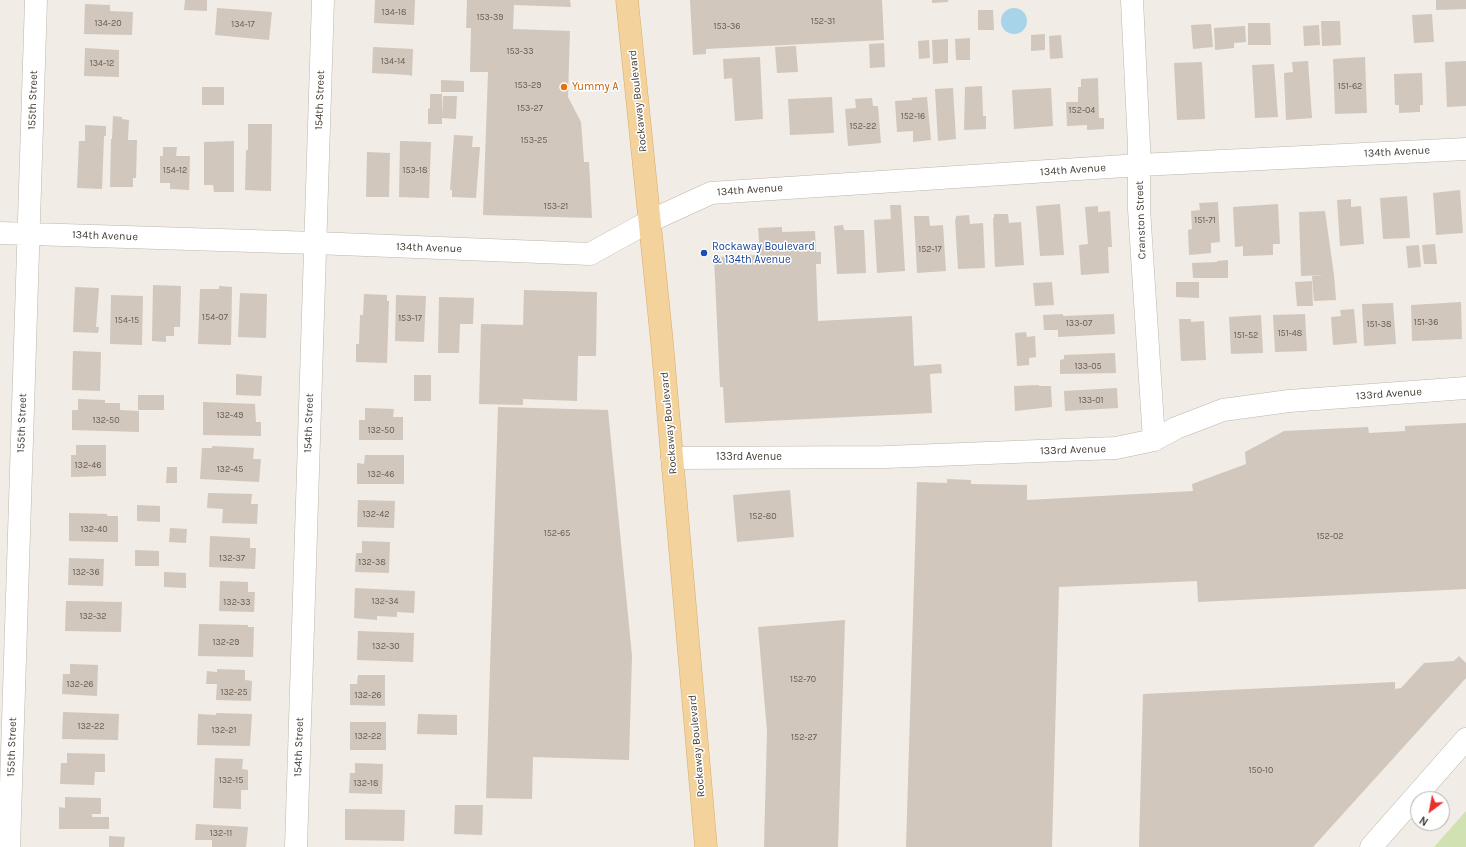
<!DOCTYPE html>
<style>
body{margin:0}
#map{position:relative;width:1466px;height:847px;overflow:hidden;background:#f1ece5;font-family:Karla,sans-serif}
canvas{display:block}
.north{position:absolute;left:1410px;top:791px;width:40px;height:40px;box-sizing:border-box;background:#fff;border:1px solid #b4b1ae;border-radius:50%;rotate:212deg;font-size:11px;font-weight:700;line-height:16px;text-align:center;color:#433c35}
.north::after{content:'';display:block;margin:auto;width:14px;height:18px;background:#e63128;clip-path:polygon(50% 0,100% 100%,50% 72%,0 100%)}
</style>
<div id="map">
<canvas width="1466" height="847"></canvas>
<div class="north">N</div>
</div>
<script>
const ctx = document.querySelector('canvas').getContext('2d');
ctx.lineJoin = 'round';
function paint(path, color) { ctx.fillStyle = color; ctx.fill(path, 'evenodd'); }
const shape = rows => new Path2D(rows.map(r => 'M' + r).join(''));
function strokePath(path, color, width, dash) { ctx.strokeStyle = color; ctx.lineWidth = width; ctx.lineCap = dash ? 'butt' : 'round'; ctx.setLineDash(dash || []); ctx.stroke(path); }
function label(font, color, halo, rows, align = 'center') {
  ctx.font = font + ' Karla,sans-serif'; ctx.lineWidth = 3; ctx.setLineDash([]); ctx.textBaseline = 'middle'; ctx.strokeStyle = halo; ctx.fillStyle = color; for (const [text, x, y, turn = 0] of rows) {
    ctx.save(); ctx.translate(x, y); ctx.rotate((+turn || 0) * Math.PI / 180); ctx.textAlign = isNaN(turn) ? turn : align; if (halo) ctx.strokeText(text, 0, 0); ctx.fillText(text, 0, 0); ctx.restore();
  }
}
const green = shape([
 [1466,811,1466,847,1434,847]
]);
const water = shape([
 '1001 21a13 13 0 1 1 26 0a13 13 0 1 1-26 0Z'
]);
const building = shape([
 [185,0,207,0,207,11,184,10],
 [375,0,415,0,414,25,374,23],
 [467,0,570,0,571,7,514,5,513,29,570,31,568,97,581,122,584,162,589,162,592,218,483,215,488,72,470,72,471,28,466,28],
 [690,0,882,0,884,40,706,49,706,54,693,55],
 [932,0,948,0,948,2,932,3],
 [1436,0,1466,0,1466,9,1436,10],
 [85,4,110,5,110,11,133,12,132,35,84,34],
 [217,8,272,12,269,40,215,35],
 [978,10,993,10,994,30,978,30],
 [1432,14,1434,42,1414,43,1412,15],
 [1321,21,1340,21,1341,45,1322,46],
 [1248,23,1270,23,1271,45,1248,45],
 [1211,24,1213,47,1193,49,1191,25],
 [1319,25,1320,45,1304,46,1303,26],
 [1245,26,1246,42,1234,43,1234,48,1215,50,1214,28],
 [1045,34,1045,50,1031,51,1031,35],
 [1061,35,1063,58,1050,59,1049,36],
 [970,38,970,60,956,60,955,39],
 [948,39,948,63,933,64,932,40],
 [929,40,930,58,919,59,918,41],
 [884,43,885,67,870,68,869,44],
 [796,46,798,72,777,73,775,47],
 [373,47,413,49,412,76,409,75,372,73],
 [85,48,119,50,119,77,84,76],
 [760,57,763,119,735,121,732,78,724,79,723,59],
 [1365,57,1367,113,1335,114,1333,59],
 [1308,61,1312,118,1286,120,1284,73,1293,72,1292,62],
 [1466,61,1466,106,1447,107,1445,62],
 [1202,62,1205,119,1177,120,1174,63],
 [1274,64,1278,117,1255,118,1252,65],
 [1422,73,1423,105,1420,105,1420,112,1399,113,1399,105,1395,105,1394,74],
 [1098,78,1099,118,1104,118,1104,129,1087,130,1087,125,1067,126,1066,102,1078,102,1078,87,1081,87,1081,79],
 [441,80,464,81,464,92,441,92],
 [982,86,983,116,986,116,986,129,964,130,965,87],
 [202,87,224,87,224,105,202,105],
 [953,88,956,139,938,141,935,89],
 [1051,88,1053,126,1014,129,1012,90],
 [430,94,442,94,442,124,428,124,428,109,430,108],
 [443,96,457,96,456,119,442,118],
 [832,97,834,133,790,135,788,99],
 [927,97,931,140,913,142,913,131,897,132,895,101,912,100,912,98],
 [872,98,873,106,878,106,881,143,848,146,845,109,856,108,855,99],
 [113,116,122,117,122,119,129,120,128,140,137,140,136,178,133,178,133,187,110,187,111,139,121,139,112,139],
 [248,124,272,124,271,191,245,190,246,150,248,150],
 [85,125,106,126,106,136,104,136,102,189,77,188,79,141,85,141],
 [454,135,473,136,472,147,480,147,476,198,452,197,452,190,450,190],
 [234,141,234,192,214,192,213,185,204,185,204,142],
 [400,141,431,142,429,198,399,197],
 [163,147,177,147,176,156,190,156,189,190,170,189,170,183,160,183,160,156,163,156],
 [367,152,390,153,389,197,366,197],
 [1460,190,1463,233,1436,235,1433,193],
 [1407,196,1410,238,1383,239,1380,198],
 [1351,199,1351,207,1361,206,1364,244,1340,246,1337,200],
 [1218,202,1220,242,1211,243,1211,253,1189,255,1188,230,1192,229,1191,211,1200,210,1199,203],
 [1060,204,1064,255,1040,256,1036,206],
 [1278,204,1280,244,1273,244,1273,255,1243,256,1243,246,1235,247,1233,207],
 [890,205,901,205,905,271,877,273,874,220,891,219],
 [1098,206,1098,212,1110,211,1112,247,1108,247,1109,273,1081,275,1079,245,1088,244,1085,207],
 [1325,211,1334,275,1336,300,1314,301,1312,276,1324,275,1301,276,1299,212],
 [994,214,1008,214,1009,223,1021,222,1024,265,995,267,993,218,994,218],
 [969,215,970,224,983,223,985,268,958,269,955,219,956,219,956,216],
 [914,216,929,216,930,226,943,225,946,271,917,273],
 [843,225,844,230,864,230,866,273,837,274,834,226],
 [782,227,782,232,815,231,816,252,821,252,821,264,816,264,818,321,912,316,914,366,941,364,942,373,930,374,932,413,725,423,723,387,720,387,714,257,760,255,758,228],
 [1435,244,1437,264,1424,264,1422,245],
 [1419,245,1421,267,1408,268,1406,246],
 [1228,260,1228,278,1193,278,1192,263,1217,262,1217,261],
 [1312,281,1313,306,1297,306,1295,282],
 [1052,282,1054,305,1035,306,1033,283],
 [1176,282,1199,282,1199,298,1176,297],
 [153,285,181,286,180,327,174,327,174,336,166,336,166,342,152,341],
 [219,286,232,287,231,345,198,344,200,289,219,289],
 [75,287,99,288,96,327,99,327,98,333,73,332],
 [524,290,597,292,596,356,578,356,577,401,523,399,523,405,479,404,481,324,523,325],
 [240,293,267,294,266,338,238,337],
 [364,294,387,295,387,301,389,301,387,363,356,362,356,344,359,344,360,315,363,315],
 [111,295,143,296,142,345,110,344],
 [396,295,426,296,424,342,395,341],
 [439,297,474,298,473,324,460,324,459,353,438,353],
 [1461,302,1462,339,1412,341,1411,305],
 [1393,303,1396,344,1364,346,1362,304],
 [1354,309,1357,343,1333,345,1331,317,1341,316,1340,310],
 [1063,314,1063,316,1114,314,1115,334,1058,337,1058,330,1044,330,1043,315],
 [1305,314,1307,351,1275,352,1273,315],
 [1261,315,1263,353,1231,354,1229,317],
 [1179,319,1191,319,1191,322,1204,321,1206,360,1181,361],
 [1026,332,1027,337,1035,336,1036,357,1029,358,1029,365,1017,366,1015,333],
 [73,351,101,352,100,391,72,390],
 [1115,353,1116,373,1060,374,1060,360,1064,359,1064,355],
 [236,374,262,376,261,396,236,395],
 [414,375,431,375,431,401,414,401],
 [1039,385,1039,386,1051,386,1052,407,1015,411,1014,386],
 [1117,388,1118,408,1065,411,1064,391],
 [138,395,164,395,164,410,138,410],
 [78,399,105,400,105,403,120,403,120,410,139,411,139,432,72,430,72,410,78,410],
 [203,402,255,404,256,422,261,422,261,436,203,435],
 [498,407,608,410,632,656,629,760,533,757,532,799,486,798],
 [365,408,394,409,393,417,403,417,403,440,359,440,359,420,365,420],
 [1466,423,1466,589,1198,602,1197,581,1059,587,1052,847,906,847,917,482,947,483,947,479,971,480,971,484,1027,485,1027,500,1193,491,1192,484,1246,464,1245,452,1284,431,1368,427,1369,433,1405,431,1405,426],
 [76,445,106,445,106,476,71,477,71,455,76,455],
 [212,446,254,448,253,459,261,459,259,482,200,479,202,448,212,448],
 [365,455,404,455,404,484,357,484,357,463,364,464],
 [167,467,177,467,177,483,166,483],
 [790,490,794,537,737,542,733,495],
 [208,493,252,494,251,504,258,504,257,524,222,523,223,509,207,508],
 [358,500,395,501,394,528,357,527],
 [137,505,160,506,160,522,137,521],
 [69,513,107,514,107,516,118,516,118,542,69,541],
 [170,528,187,529,186,543,169,542],
 [210,536,250,538,250,548,256,548,255,569,209,567],
 [362,541,390,542,389,573,355,572,356,553,362,553],
 [135,550,159,551,159,566,135,566],
 [69,558,104,559,103,586,68,585],
 [164,572,186,573,186,588,164,587],
 [220,581,248,582,248,592,255,592,254,612,219,611],
 [355,588,415,591,414,613,397,612,397,617,377,616,377,620,354,618],
 [66,601,122,602,121,632,65,631],
 [845,620,838,847,764,847,767,731,758,627],
 [199,624,248,625,248,627,254,627,253,657,198,656],
 [358,631,414,633,413,662,357,660],
 [1459,656,1466,663,1466,678,1313,847,1139,847,1143,694,1395,682,1395,689,1401,688,1424,663,1454,661],
 [70,664,98,665,97,696,62,694,63,674,70,674],
 [217,669,245,670,245,680,252,681,251,701,216,700,217,684,206,684,207,671,217,672],
 [358,675,385,675,385,706,350,705,350,684,357,684],
 [63,712,119,714,118,740,62,739],
 [216,713,252,714,250,746,197,745,198,714,216,715],
 [418,714,457,715,457,735,417,734],
 [350,722,386,722,386,750,350,750],
 [67,753,105,754,105,772,95,772,94,785,60,784,61,763,67,763],
 [215,758,243,759,242,769,248,770,248,790,241,790,241,809,213,808],
 [355,763,383,764,382,794,349,793,350,773,355,773],
 [65,797,101,798,101,814,92,814,92,817,109,817,109,829,59,829,59,807,65,808],
 [455,805,483,805,482,835,454,834],
 [345,809,405,810,404,841,345,840],
 [196,824,248,827,246,847,212,847,212,840,195,840],
 [109,836,125,837,124,847,109,847]
]);
const minor = shape([
 [1132,0,1139,146,1139,209,1154,440],
 [0,233,315,243,590,254,650,221,711,193,1140,165,1466,149],
 [672,458,886,457,1116,448,1154,440,1176,428,1223,410,1289,401,1466,388],
 [9,847,36,0],
 [296,847,323,0],
 [1371,847,1466,739]
]);
const primary = shape([
 [627,0,662,342,706,847]
]);
const markers = [
 [564,87,4,"#e8710a"],
 [704,253,4,"#1a4fb4"]
];
const numberNames = [
 ["134-18",394,12],
 ["153-39",490,17],
 ["152-31",823,21],
 ["134-20",108,23],
 ["134-17",243,24],
 ["153-36",727,26],
 ["153-33",520,51],
 ["134-14",393,61],
 ["134-12",102,63],
 ["153-29",528,85],
 ["151-62",1350,86],
 ["153-27",530,108],
 ["152-04",1082,110],
 ["152-16",913,116],
 ["152-22",863,126],
 ["153-25",534,140],
 ["154-12",175,170],
 ["153-18",415,170],
 ["153-21",556,206],
 ["151-71",1205,220],
 ["152-17",930,249],
 ["154-07",215,317],
 ["153-17",410,318],
 ["154-15",127,320],
 ["151-36",1426,322],
 ["133-07",1079,323],
 ["151-38",1379,324],
 ["151-48",1290,333],
 ["151-52",1246,335],
 ["133-05",1088,366],
 ["133-01",1091,400],
 ["132-49",230,415],
 ["132-50",106,420],
 ["132-50",381,430],
 ["132-46",88,465],
 ["132-45",230,469],
 ["132-46",381,474],
 ["132-42",376,514],
 ["152-80",763,516],
 ["132-40",94,529],
 ["152-65",557,533],
 ["152-02",1330,536],
 ["132-37",232,558],
 ["132-38",372,562],
 ["132-36",86,572],
 ["132-34",385,601],
 ["132-33",237,602],
 ["132-32",93,616],
 ["132-29",226,642],
 ["132-30",386,646],
 ["152-70",803,679],
 ["132-26",80,684],
 ["132-25",234,692],
 ["132-26",368,695],
 ["132-22",91,726],
 ["132-21",224,730],
 ["132-22",368,736],
 ["152-27",804,737],
 ["150-10",1261,770],
 ["132-15",231,780],
 ["132-18",366,783],
 ["132-11",221,833]
];
const foodNames = [
 ["Yummy A",572,87]
];
const streetNames = [
 ["155th Street",33,100,-88],
 ["154th Street",320,100,-88],
 ["Rockaway Boulevard",638,101,-96],
 ["134th Avenue",1397,152,-3],
 ["134th Avenue",1073,170,-4],
 ["134th Avenue",750,190,-4],
 ["Cranston Street",1141,220,-92],
 ["134th Avenue",105,236,2],
 ["134th Avenue",429,248,2],
 ["133rd Avenue",1389,394,-4],
 ["155th Street",22,423,-88],
 ["154th Street",309,423,-88],
 ["Rockaway Boulevard",669,423,-95],
 ["133rd Avenue",1073,450,-2],
 ["133rd Avenue",749,457],
 ["Rockaway Boulevard",697,746,-95],
 ["155th Street",12,747,-88],
 ["154th Street",299,747,-88]
];
const transitNames = [
 ["Rockaway Boulevard",712,247],
 ["& 134th Avenue",712,260]
];
paint(green, '#d1e2b2');
paint(water, '#a7d4e9');
paint(building, '#d1c7bc');
strokePath(minor, '#beb6ac', 23);
strokePath(primary, '#d8ad6d', 23);
strokePath(minor, '#fff', 22);
strokePath(primary, '#f4d29b', 22);
for (const [x, y, r, color] of markers) { const dot = new Path2D(); dot.arc(x, y, r, 0, 2 * Math.PI); ctx.fillStyle = color; ctx.fill(dot); strokePath(dot, '#fff', 1.5); }
label('9px', '#665f57', null, numberNames);
label('11px', '#c56008', '#fff', foodNames, 'left');
label('11px', '#433c35', '#fff', streetNames);
label('11px', '#164399', '#fff', transitNames, 'left');
</script>
